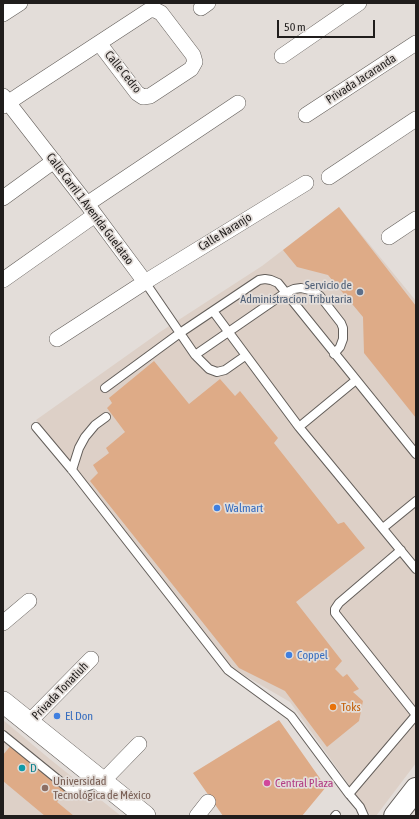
<!DOCTYPE html>
<meta charset="utf-8">
<style>
body{margin:0}
#map{position:relative;width:419px;height:819px;overflow:hidden;background:#e3ddd9;font-family:"Asap Condensed",sans-serif}
canvas{display:block}
.frame{position:absolute;inset:0;border:4px solid #201d1c;pointer-events:none}
.scale{position:absolute;left:277px;top:20px;width:98px;height:18px;box-sizing:border-box;border:2px solid #201d1c;border-top:0;padding-left:5px;font-size:12px;line-height:14px;white-space:nowrap;color:#201d1c;-webkit-text-stroke:3px #e3ddd9;paint-order:stroke}
</style>
<div id="map">
<canvas width="419" height="819"></canvas>
<div class="frame"></div>
<div class="scale">50 m</div>
</div>
<script>
const ctx = document.querySelector('canvas').getContext('2d');
ctx.lineJoin = 'round';
function paint(path, color) { ctx.fillStyle = color; ctx.fill(path, 'evenodd'); }
const shape = rows => new Path2D(rows.map(r => 'M' + r).join(''));
function strokePath(path, color, width, dash) { ctx.strokeStyle = color; ctx.lineWidth = width; ctx.lineCap = dash ? 'butt' : 'round'; ctx.setLineDash(dash || []); ctx.stroke(path); }
function label(font, color, halo, rows, align = 'center') {
  ctx.font = font + ' "Asap Condensed",sans-serif'; ctx.lineWidth = 3.5; ctx.setLineDash([]); ctx.textBaseline = 'middle'; ctx.strokeStyle = halo; ctx.fillStyle = color; for (const [text, x, y, turn = 0] of rows) {
    ctx.save(); ctx.translate(x, y); ctx.rotate((+turn || 0) * Math.PI / 180); ctx.textAlign = isNaN(turn) ? turn : align; if (halo) ctx.strokeText(text, 0, 0); ctx.fillText(text, 0, 0); ctx.restore();
  }
}
const built = shape([
 [339,207,416,301,416,763,376,816,371,816,290,702,230,667,36,420,160,332,262,266],
 [3,720,51,760,121,816,3,816]
]);
const building = shape([
 [339,207,416,306,416,418,364,353,363,317,328,275,297,267,283,250],
 [154,361,189,404,220,379,235,396,240,391,278,438,274,443,338,524,344,522,365,548,296,602,342,661,335,669,343,677,347,674,359,689,353,692,363,701,359,721,327,747,285,691,239,668,90,481,98,473,93,465,109,453,106,448,125,432,107,408,112,403,109,398],
 [279,720,326,787,302,816,223,816,193,773],
 [12,744,67,790,57,802,74,816,47,815,45,816,3,781,3,755]
]);
const lane = shape([
 [145,282,195,355,209,369,217,372,225,370,245,356],
 [213,311,299,427,416,569],
 [195,355,285,293,294,289,301,288,314,291,320,296,341,323,343,328,343,339,340,347,334,354],
 [105,388,180,333,259,280,265,279,271,280,278,283,416,454],
 [36,427,72,470,228,670,291,716,349,794],
 [299,427,356,380],
 [72,470,79,448,85,437,95,425,106,417],
 [383,528,416,501],
 [401,550,339,603,335,609,335,613,416,715],
 [3,735,72,791,99,783],
 [335,816,336,815],
 [364,816,360,807,349,794,416,715]
]);
const street = shape([
 [201,8,208,3],
 [3,14,20,3],
 [282,56,359,3],
 [3,96,87,204,145,282],
 [3,106,21,94,99,43,148,11,151,10,155,10,161,13,193,55,195,62,191,69,150,96,143,97,137,93,99,43],
 [306,115,416,43],
 [329,177,416,119],
 [3,198,54,161],
 [87,204,238,103],
 [389,237,416,219],
 [3,280,95,215],
 [57,339,145,282,306,183],
 [3,623,29,601],
 [28,723,91,659],
 [102,782,139,744],
 [197,816,208,802]
]);
const secondary = shape([
 [3,702,145,816]
]);
const highway = shape([
 [395,816,416,789]
]);
const markers = [
 [360,292,4,"#5c6f8a"],
 [217,508,4,"#3f7fe0"],
 [289,655,4,"#3f7fe0"],
 [333,707,4,"#e8710a"],
 [57,716,4,"#3f7fe0"],
 [22,768,4,"#0f9aa8"],
 [267,783,4,"#d1479c"],
 [45,788,4,"#8d6e63"]
];
const streetNames = [
 ["Calle Cedro",123,72,51],
 ["Privada Jacaranda",361,79,-33],
 ["Calle Carril 1 Avenida Guelatao",90,209,53],
 ["Calle Naranjo",225,232,-32],
 ["Privada Tonatiuh",60,691,-46]
];
const serviceNames = [
 ["Servicio de",352,285],
 ["Administracíon Tributaria",352,299]
];
const shopNames = [
 ["Walmart",225,508],
 ["Coppel",297,655],
 ["El Don",65,716]
];
const foodNames = [
 ["Toks",341,707]
];
const cultureNames = [
 ["D",30,768]
];
const educationNames = [
 ["Universidad",53,781],
 ["Tecnológica de México",53,795]
];
const hotelNames = [
 ["Central Plaza",275,783]
];
paint(built, '#ddd0c7');
paint(building, '#deab87');
strokePath(lane, '#635e5a', 10);
strokePath(street, '#635e5a', 16);
strokePath(secondary, '#635e5a', 22);
strokePath(highway, '#635e5a', 24);
strokePath(lane, '#fff', 8);
strokePath(street, '#fff', 15);
strokePath(secondary, '#fff', 21);
strokePath(highway, '#fff', 22);
for (const [x, y, r, color] of markers) { const dot = new Path2D(); dot.arc(x, y, r, 0, 2 * Math.PI); ctx.fillStyle = color; ctx.fill(dot); strokePath(dot, '#e3ddd9', 1.5); }
label('12px', '#201d1c', '#e3ddd9', streetNames);
label('12px', '#4e5e75', '#e3ddd9', serviceNames, 'right');
label('12px', '#366cbe', '#e3ddd9', shopNames, 'left');
label('12px', '#c56008', '#e3ddd9', foodNames, 'left');
label('12px', '#0d838f', '#e3ddd9', cultureNames, 'left');
label('12px', '#785e54', '#e3ddd9', educationNames, 'left');
label('12px', '#b23c85', '#e3ddd9', hotelNames, 'left');
</script>
